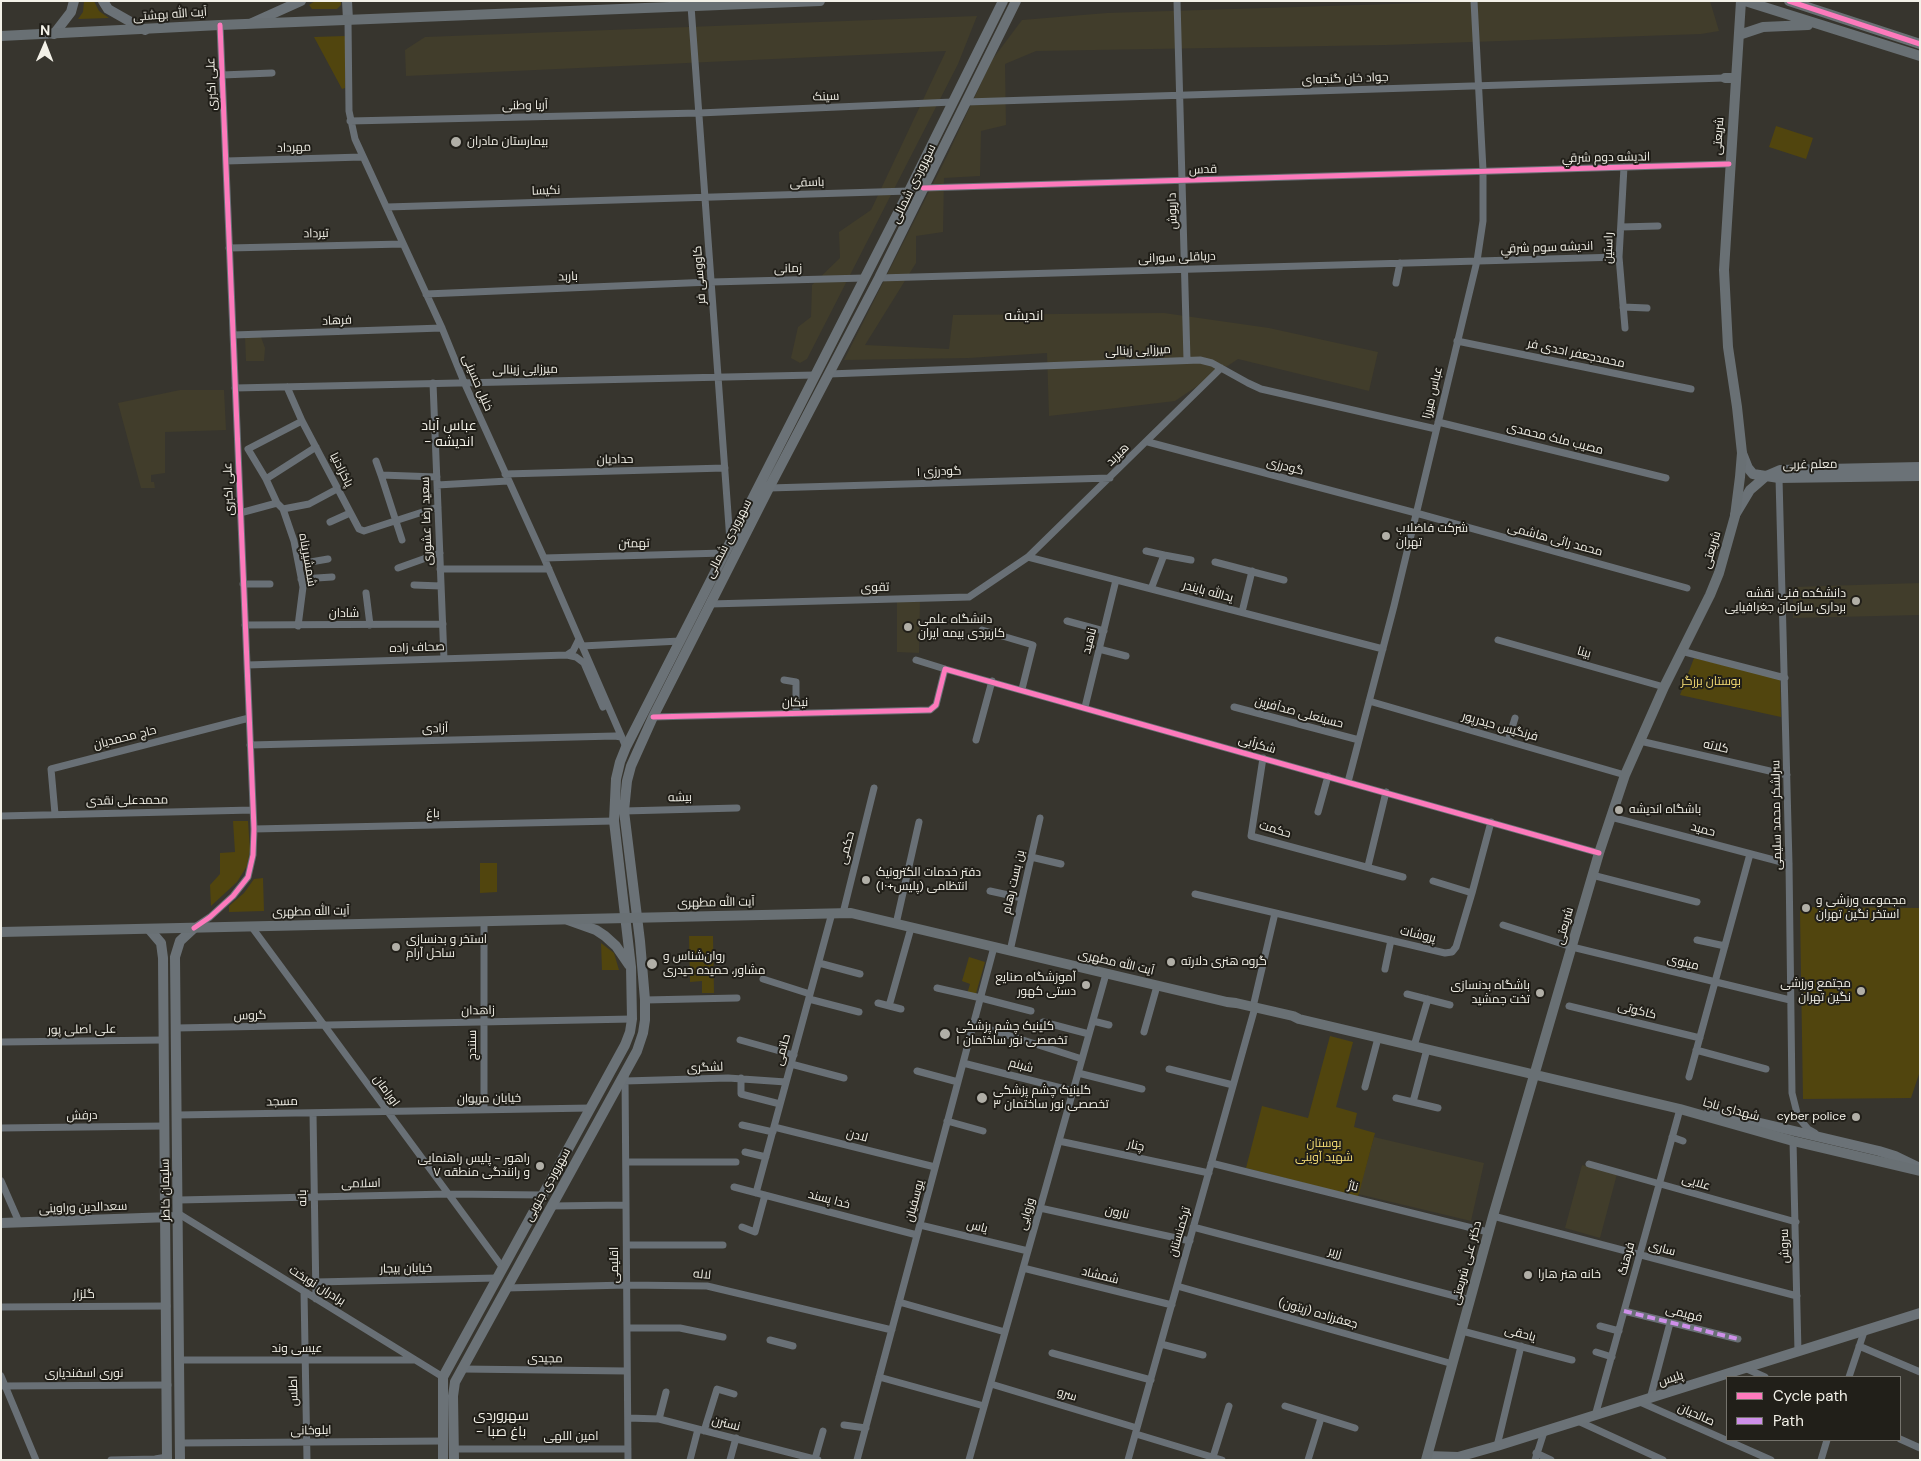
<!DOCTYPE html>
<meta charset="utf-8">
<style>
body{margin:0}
#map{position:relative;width:1921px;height:1461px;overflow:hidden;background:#37352e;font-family:"DM Sans",sans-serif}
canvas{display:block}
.frame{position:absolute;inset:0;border:2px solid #f3f1e8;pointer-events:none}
.legend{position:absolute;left:1726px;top:1376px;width:175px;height:65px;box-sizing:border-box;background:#211f19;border:1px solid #75736c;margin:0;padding:6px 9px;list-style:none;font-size:15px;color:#f3f1e8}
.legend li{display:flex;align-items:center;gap:10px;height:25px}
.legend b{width:25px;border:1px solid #75736c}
.north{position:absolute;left:20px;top:20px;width:50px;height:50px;-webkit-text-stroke:4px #211f19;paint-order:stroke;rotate:1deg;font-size:14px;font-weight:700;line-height:20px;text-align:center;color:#f3f1e8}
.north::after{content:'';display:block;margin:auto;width:18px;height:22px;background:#f3f1e8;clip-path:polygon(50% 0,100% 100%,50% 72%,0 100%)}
</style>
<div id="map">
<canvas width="1921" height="1461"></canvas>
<div class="frame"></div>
<ul class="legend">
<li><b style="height:6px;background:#fd7abc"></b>Cycle path</li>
<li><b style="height:6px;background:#ce8fe9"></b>Path</li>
</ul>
<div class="north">N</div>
</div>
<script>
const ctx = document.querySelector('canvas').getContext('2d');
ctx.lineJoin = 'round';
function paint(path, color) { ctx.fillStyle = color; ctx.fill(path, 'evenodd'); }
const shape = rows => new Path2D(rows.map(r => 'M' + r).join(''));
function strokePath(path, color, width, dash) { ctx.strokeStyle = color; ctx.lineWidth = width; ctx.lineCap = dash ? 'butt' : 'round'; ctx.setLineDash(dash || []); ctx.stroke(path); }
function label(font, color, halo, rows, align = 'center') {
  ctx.font = font + ' "DM Sans",Cairo,sans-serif'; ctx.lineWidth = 4; ctx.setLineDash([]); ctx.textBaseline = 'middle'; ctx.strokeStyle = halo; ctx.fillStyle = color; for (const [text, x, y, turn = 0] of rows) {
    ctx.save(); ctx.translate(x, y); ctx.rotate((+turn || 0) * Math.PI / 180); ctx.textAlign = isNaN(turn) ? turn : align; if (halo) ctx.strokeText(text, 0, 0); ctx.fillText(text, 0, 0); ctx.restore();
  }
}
const built = shape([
 [1486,1,1710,1,1719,31,1701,34,1386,45,1036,51,1005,64,1006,125,981,131,980,176,944,178,943,232,916,236,916,263,865,345,949,349,953,315,1164,313,1269,328,1378,352,1369,391,1238,359,1175,401,1049,416,1047,353,969,358,844,360,946,158,992,60,1022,20,1107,13],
 [977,16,958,64,807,359,800,363,791,358,798,327,811,317,812,285,840,258,839,232,871,210,946,51,406,76,405,50,425,37],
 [245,337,261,337,265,348,264,361,246,361],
 [180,390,224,390,226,430,165,432,165,473,151,475,151,482,154,482,155,488,141,488,118,403],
 [1920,583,1920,615,1793,618,1793,587],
 [920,601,919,653,897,652,897,602],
 [1374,1137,1484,1163,1471,1221,1358,1194],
 [1582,1165,1617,1174,1600,1238,1565,1228]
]);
const green = shape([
 [84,1,94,1,99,11,109,18,78,19,83,12],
 [315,1,341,1,341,5,337,9,312,9,309,5],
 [345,36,345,88,342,89,314,37],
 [1776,126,1813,138,1806,159,1769,147],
 [1694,658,1780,678,1781,717,1680,695],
 [233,821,248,821,250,850,247,866,237,882,211,906,210,885,220,874,220,853,235,852],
 [480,863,497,863,497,892,480,893],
 [263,878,264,911,229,912,229,906,244,893,254,879],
 [1802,907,1920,908,1920,1071,1911,1098,1803,1099,1800,911],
 [689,936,713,936,714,993,702,993,702,981,690,982],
 [601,943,614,953,619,970,602,970],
 [969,957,985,962,975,997,967,994,970,984,962,981],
 [1330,1036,1353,1042,1336,1107,1357,1113,1354,1127,1375,1133,1358,1197,1246,1168,1262,1106,1308,1118]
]);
const street = shape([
 [1177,1,1187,360],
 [691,6,730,541],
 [348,20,349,111,355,139,442,328,464,382,544,558,626,747],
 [222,75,272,73],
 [966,102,1725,78],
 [350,121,699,113,953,102],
 [226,161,362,157],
 [1624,167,1619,257,1625,328],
 [923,188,1729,164],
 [387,207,909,191],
 [1621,227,1658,226],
 [229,248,403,244],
 [879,278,1619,257],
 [1396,283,1400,263],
 [426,294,711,282,865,278],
 [1623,307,1647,308],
 [233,335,442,328],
 [1457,341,1691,389],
 [829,374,1200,360,1212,363,1248,383,1261,389,1436,429],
 [433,383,444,659],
 [287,387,302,421,359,529,364,531,438,507],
 [235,388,815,375],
 [1438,422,1666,478],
 [1148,442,1416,513,1687,588],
 [376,461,381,475],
 [505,474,725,468],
 [1779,478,1789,864,1792,1093,1798,1117,1808,1129,1815,1133],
 [266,479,316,447],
 [437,485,508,481],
 [769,488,1110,478],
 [283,509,309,504,337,489],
 [240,513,277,503],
 [330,522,350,513],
 [402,540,381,475,437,477],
 [1146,551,1164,555],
 [1028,557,1383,649],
 [544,558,724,553],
 [1215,562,1284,580],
 [299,564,328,559],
 [398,568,440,553],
 [440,569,549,569],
 [301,579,332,577],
 [243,584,270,584],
 [414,585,441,586],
 [1151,589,1164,555,1191,560],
 [366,593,370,625],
 [710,604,969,597,1028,557,1221,368],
 [1242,612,1252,571],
 [1067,621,1104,631],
 [245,625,443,624],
 [298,626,303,587,294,541,283,509,277,503,266,479,248,449,302,421],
 [982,630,1033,645,1022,689],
 [1498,640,1664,687],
 [582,646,680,641],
 [1099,649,1126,656],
 [1681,651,1785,678],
 [567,655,576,657,584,663,603,707],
 [916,660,945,669],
 [247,665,567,655,573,651,579,639],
 [784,680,796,682,796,713],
 [1369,701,1625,775],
 [1085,707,1116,580],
 [1234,707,1359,740],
 [653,717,930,710,936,705,945,669,1599,853],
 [976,740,992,681],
 [1508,741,1515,718],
 [1640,741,1787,775],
 [250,745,615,736,621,737],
 [1263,758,1251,836,1403,877],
 [1348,782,1394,606,1477,261,1483,221,1483,170,1474,1],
 [624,811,737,808],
 [1318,812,1328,776],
 [55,814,51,769,249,718],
 [1,816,253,810],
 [1611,817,1789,864],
 [254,829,614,821],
 [1031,857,1061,864],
 [1368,866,1386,792],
 [1592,875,1697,902],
 [1433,881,1472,893],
 [990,891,1022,898],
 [1195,894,1445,953,1452,952,1456,947,1472,893,1491,822],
 [843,913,874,788],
 [484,921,484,1110],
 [896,924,919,822],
 [1503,925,1572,947,1790,1000],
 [251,926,503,1268],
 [195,927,210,917,233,896,248,877,253,855,254,829,220,25],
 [1697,940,1725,946],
 [1010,951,1040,818],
 [819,963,860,974],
 [1385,969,1391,940],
 [763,979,810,994],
 [937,988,981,998,1031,1011],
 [1407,994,1450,1005],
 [809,999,859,1012],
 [645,1000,737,998],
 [878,1003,901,1009],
 [889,1006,911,928],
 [1569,1006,1700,1038],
 [1253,1007,1275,913],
 [1093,1021,1109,1025],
 [1043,1022,1089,1034],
 [973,1024,1082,1059],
 [176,1028,632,1019],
 [1144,1032,1157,986],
 [740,1040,794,1055],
 [1,1042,163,1040],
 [1414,1046,1428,999],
 [1696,1050,1766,1069],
 [963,1063,1073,1091],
 [791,1064,844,1078],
 [1169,1069,1233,1085],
 [917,1071,958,1082],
 [1078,1073,1142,1089],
 [625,1075,628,1460],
 [1689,1077,1750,854],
 [741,1078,741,1094,780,1104],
 [625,1081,728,1078,786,1082],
 [1365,1087,1378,1038],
 [1396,1098,1438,1108],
 [1413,1102,1427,1049],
 [313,1113,316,1299],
 [177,1115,591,1108],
 [947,1121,983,1131],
 [742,1125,773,1132],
 [774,1127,935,1167],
 [1,1128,164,1126],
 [1672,1137,1683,1141],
 [1059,1141,1209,1173],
 [1793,1141,1798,1352],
 [745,1152,766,1157],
 [626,1162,736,1162],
 [1211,1163,1488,1232],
 [1589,1164,1796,1222],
 [1,1181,19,1222],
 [734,1187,917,1235],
 [756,1193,832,913],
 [179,1200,448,1194,544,1195],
 [551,1206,626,1205],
 [1040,1208,1190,1241],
 [179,1214,443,1377],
 [1493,1216,1797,1296],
 [920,1225,1028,1251],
 [742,1227,755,1232,765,1195],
 [1193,1227,1470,1300],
 [627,1245,723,1245],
 [1023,1268,1172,1305],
 [316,1282,497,1278],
 [1177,1286,1453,1364],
 [506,1288,627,1285,707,1286,892,1330],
 [304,1291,307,1460],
 [899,1302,1005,1332],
 [1,1307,167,1306],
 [1624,1311,1738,1339],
 [1600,1326,1619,1331],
 [627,1328,680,1328,723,1337],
 [1462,1331,1572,1360],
 [770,1340,793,1346],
 [1161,1344,1203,1355],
 [1859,1346,1920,1372],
 [1596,1352,1612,1357],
 [1052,1353,1151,1380],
 [180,1360,414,1360],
 [462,1369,627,1371],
 [1747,1369,1765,1377],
 [1,1376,36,1460],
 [879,1377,984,1406],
 [1849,1377,1864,1332],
 [991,1384,1137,1428],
 [1,1386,168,1385],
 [1650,1399,1670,1323],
 [1640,1402,1771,1460],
 [1285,1406,1355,1428],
 [1595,1416,1680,1109],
 [628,1418,659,1419,818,1460],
 [659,1419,666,1392],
 [1578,1421,1663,1460],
 [844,1425,866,1428],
 [704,1431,717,1389,734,1394],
 [1136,1434,1222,1460],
 [1900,1439,1920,1448],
 [180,1443,443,1441],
 [1497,1446,1521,1346],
 [454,1449,628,1449],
 [1536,1453,1551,1460],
 [1213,1457,1229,1406],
 [815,1459,823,1431],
 [111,1460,155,1459,167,1457],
 [690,1460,698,1429],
 [730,1460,736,1438],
 [857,1460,994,947],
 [969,1460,1106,974],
 [1128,1460,1254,1011],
 [1308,1460,1321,1418],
 [1535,1460,1544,1432],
 [1821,1460,1827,1440]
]);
const secondary = shape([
 [103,1,108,9,145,30],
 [347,1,348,20],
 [252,23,301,1],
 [54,34,71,12,74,1],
 [1742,453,1748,468,1753,474,1779,478,1920,476],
 [1735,515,1750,490,1757,484,1766,476,1780,470,1920,467],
 [568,920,596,930,605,936,616,946,629,965],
 [149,929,161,943,163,958,167,1460],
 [1708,1114,1735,1117,1879,1151,1895,1156,1920,1168],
 [1,1223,171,1217],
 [1428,1456,1458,1457,1497,1446,1920,1313],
 [180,1460,175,957,180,941,194,928],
 [443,1460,443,1377,625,1045,630,1032,632,1019,631,967,614,821,616,779,620,762,626,747,909,191,1003,1],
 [454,1460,453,1396,455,1382,637,1051,643,1033,645,1020,645,1000,640,941,624,811,627,781,631,766,653,717,769,488,879,278,1016,1]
]);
const primary = shape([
 [1745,1,1920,56],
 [1789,1,1920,44],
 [1739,35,1763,27,1808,25],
 [1,36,220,25,820,1],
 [1725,78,1736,78],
 [1,932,851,913,1227,1002,1236,1003,1293,1016,1299,1019,1680,1109,1793,1141,1920,1171],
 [1426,1460,1493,1216,1599,853,1625,775,1664,687,1710,595,1719,573,1735,516,1740,477,1742,453,1737,407,1728,347,1724,270,1741,1]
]);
const quiet = shape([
 [1624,1311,1738,1339]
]);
const cycleway = shape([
 [1789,1,1920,44],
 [923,188,1729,164],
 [653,717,930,710,936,705,945,669,1599,853],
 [194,928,210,917,233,896,248,877,253,855,254,829,220,25]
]);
const markers = [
 [456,142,6,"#b1afa7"],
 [1386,536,5,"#b1afa7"],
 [1856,601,5,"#b1afa7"],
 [908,627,5,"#b1afa7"],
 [1619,810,5,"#b1afa7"],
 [866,880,5,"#b1afa7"],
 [1806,908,5,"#b1afa7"],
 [396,947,5,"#b1afa7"],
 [1171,962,5,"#b1afa7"],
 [652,964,6,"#b1afa7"],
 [1086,985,5,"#b1afa7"],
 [1861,991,5,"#b1afa7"],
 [1540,993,5,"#b1afa7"],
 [945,1034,6,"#b1afa7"],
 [982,1098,6,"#b1afa7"],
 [1856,1117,5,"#b1afa7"],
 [540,1166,5,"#b1afa7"],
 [1528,1275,5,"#b1afa7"]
];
const streetNames = [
 ["آیت الله بهشتی",170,15,-4],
 ["جواد خان گنجه‌ای",1345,79,-2],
 ["علی‌ اکبری",212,84,-92],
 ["سینک",826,97,-2],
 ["آریا وطنی",525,106,-1],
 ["شریعتی",1719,136,-86],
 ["مهرداد",294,148,-2],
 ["انديشه دوم شرقي",1606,158,-1],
 ["قدس",1203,170,-2],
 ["باسقی",807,183,-2],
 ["سهروردی شمالی",914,184,-64],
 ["نکیسا",546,191,-2],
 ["داریوش",1173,211,-92],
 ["تیرداد",316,234,-1],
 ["اندیشه سوم شرقي",1547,248,-2],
 ["راستین",1609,248,-89],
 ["دریاقلی سورانی",1177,258,-2],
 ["زمانی",788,269,-1],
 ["کاووسی فر",700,275,-94],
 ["باربد",568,277,-2],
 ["فرهاد",337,321,-2],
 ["میرزایی زینالی",1138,351,-2],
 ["محمدجعفر احدی فر",1576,354,12],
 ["میرزایی زینالی",525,370,-1],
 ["خلیل حسینی",477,383,67],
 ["عباس میرزا",1433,393,-77],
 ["مصیب ملک محمدی",1555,439,14],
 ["هیربد",1118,455,-44],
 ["حدادیان",615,460,-1],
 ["معلم غربی",1810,465,-1],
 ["گودرزی",1285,467,15],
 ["پاکزادنیا",341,470,63],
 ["گودرزی ۱",939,472,-2],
 ["علی‌ اکبری",229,489,-92],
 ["سعید رضا عشوری",427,521,-92],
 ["سهروردی شمالی",729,539,-63],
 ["محمد راثی هاشمی",1555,540,15],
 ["تهمتن",634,544,-1],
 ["شریعتی",1712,550,-73],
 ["شمشیرپناه",307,560,80],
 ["تقوی",875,588,-2],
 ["یدالله بایندر",1208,592,15],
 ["شادان",344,614],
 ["ناهید",1090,641,-76],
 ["صحاف زاده",417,648,-2],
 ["بینا",1584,653,16],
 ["نیکان",795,703,-1],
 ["حسینعلی صدآفرین",1299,713,15],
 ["فرنگیس حیدرپور",1500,727,16],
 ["آزادی",435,729,-1],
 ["حاج محمدیان",125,738,-14],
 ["شکرآبی",1257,745,16],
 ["کلاته",1716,747,13],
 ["بیشه",680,798,-1],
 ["محمدعلی نقدی",127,801,-1],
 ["باغ",433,814,-1],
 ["سرلشکر محمد سلیمی",1777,815,-91],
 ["حکمت",1275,830,17],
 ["حمید",1703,830,15],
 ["حکمی",847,848,-76],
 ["بن بست رهام",1014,882,-77],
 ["آیت الله مطهری",716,903,-1],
 ["آیت الله مطهری",311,912,-1],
 ["شریعتی",1565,926,-74],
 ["پروشات",1418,935,13],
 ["آیت الله مطهری",1116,963,13],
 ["مینوی",1683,963,14],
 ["زاهدان",478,1011,-1],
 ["کاکوتی",1637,1011,14],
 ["گروس",250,1016,-1],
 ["علی اصلی پور",82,1030,-1],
 ["سنندج",473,1045,-90],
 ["حاتمی",783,1050,-75],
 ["شبنم",1021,1066,15],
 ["لشگری",705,1068,-2],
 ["اورامان",386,1091,54],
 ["خیابان مریوان",489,1099,-1],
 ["مسجد",282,1102,-1],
 ["شهدای ناجا",1731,1110,15],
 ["درفش",82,1116,-1],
 ["لادن",857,1136,14],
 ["چنار",1136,1146,12],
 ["علایی",1696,1183,16],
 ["اسلامی",361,1184,-1],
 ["سهروردی جنوبی",548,1185,-61],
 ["ناژ",1353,1187,14],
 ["سلیمان خاطر",166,1190,-91],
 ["بانه",303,1198,-91],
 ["خدا پسند",829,1200,15],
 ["یوسفیان",915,1201,-75],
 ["سعدالدین وراوینی",83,1208,-2],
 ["نارون",1117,1213,13],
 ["وزوایی",1027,1214,-74],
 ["یاس",977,1227,14],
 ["ترکمنستان",1180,1232,-74],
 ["سروش",1785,1246,-91],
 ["ساری",1662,1249,15],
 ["زریر",1335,1253,15],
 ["فرهنگ",1627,1259,-75],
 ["دکتر علی شریعتی",1467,1263,-75],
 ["اقلیمی",615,1265,-90],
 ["خیابان بیجار",406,1269,-1],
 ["لاله",702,1275,5],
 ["شمشاد",1100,1276,14],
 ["برادران نوبخت",317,1286,32],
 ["گلزار",84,1295],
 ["جعفرزاده (زیتون)",1318,1314,16],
 ["فهیمی",1684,1314,14],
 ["یاحقی",1520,1334,15],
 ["عیسی وند",297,1349],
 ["مجیدی",545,1359,1],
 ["نوری اسفندیاری",84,1374],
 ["پلیس",1671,1379,-17],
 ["اطلس",294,1391,-91],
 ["سرو",1067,1395,17],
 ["صالحیان",1696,1415,24],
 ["نسترن",726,1424,14],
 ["ایلوخانی",311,1431,-1],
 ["امین اللهی",571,1437]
];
const poiNames = [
 ["بیمارستان مادران",467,142],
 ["شرکت فاضلاب",1396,529],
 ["تهران",1396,543],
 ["دانشکده فنی نقشه",1846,594,"right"],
 ["برداری سازمان جغرافیایی",1846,608,"right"],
 ["دانشگاه علمی",918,620],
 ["کاربردی بیمه ایران",918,634],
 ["باشگاه اندیشه",1629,810],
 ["دفتر خدمات الکترونیک",876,873],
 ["انتظامی (پلیس+۱۰)",876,887],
 ["مجموعه ورزشی و",1816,901],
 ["استخر نگین تهران",1816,915],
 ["استخر و بدنسازی",406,940],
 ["ساحل آرام",406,954],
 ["روان‌شناس و",663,957],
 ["مشاور، حمیده حیدری",663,971],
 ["گروه هنری دلارته",1181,962],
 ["آموزشگاه صنایع",1076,978,"right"],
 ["دستی کهور",1076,992,"right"],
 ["مجتمع ورزشی",1851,984,"right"],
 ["نگین تهران",1851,998,"right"],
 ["باشگاه بدنسازى",1530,986,"right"],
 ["تخت جمشيد",1530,1000,"right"],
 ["کلینیک چشم پزشکی",956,1027],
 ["تخصصی نور ساختمان ۱",956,1041],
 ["کلینیک چشم پزشکی",993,1091],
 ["تخصصی نور ساختمان ۳",993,1105],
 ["cyber police",1846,1117,"right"],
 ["راهور - پلیس راهنمایی",530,1159,"right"],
 ["و رانندگی منطقه ۷",530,1173,"right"],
 ["خانه هنر هارا",1538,1275]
];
const parkNames = [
 ["بوستان برزگر",1711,682],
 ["بوستان",1324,1144],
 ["شهید آوینی",1324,1158]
];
const neighbourhoodNames = [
 ["اندیشه",1024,316],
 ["عباس آباد",449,426],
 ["- اندیشه",449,442],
 ["سهروردی",501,1416],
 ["- باغ صبا",501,1432]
];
paint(built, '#413d2b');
paint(green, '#51450e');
strokePath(street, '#697076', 7);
strokePath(secondary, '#6b7277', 10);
strokePath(primary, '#697074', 10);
strokePath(quiet, '#ce8fe9', 4, [8, 4]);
strokePath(cycleway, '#fd7abc', 5);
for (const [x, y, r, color] of markers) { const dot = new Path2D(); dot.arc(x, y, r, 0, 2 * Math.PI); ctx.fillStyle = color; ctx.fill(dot); strokePath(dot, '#211f19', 2); }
label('12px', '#f3f1e8', '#211f19', streetNames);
label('12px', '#f3f1e8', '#211f19', poiNames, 'left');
label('12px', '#f8df75', '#211f19', parkNames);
label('14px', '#f3f1e8', '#211f19', neighbourhoodNames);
</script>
